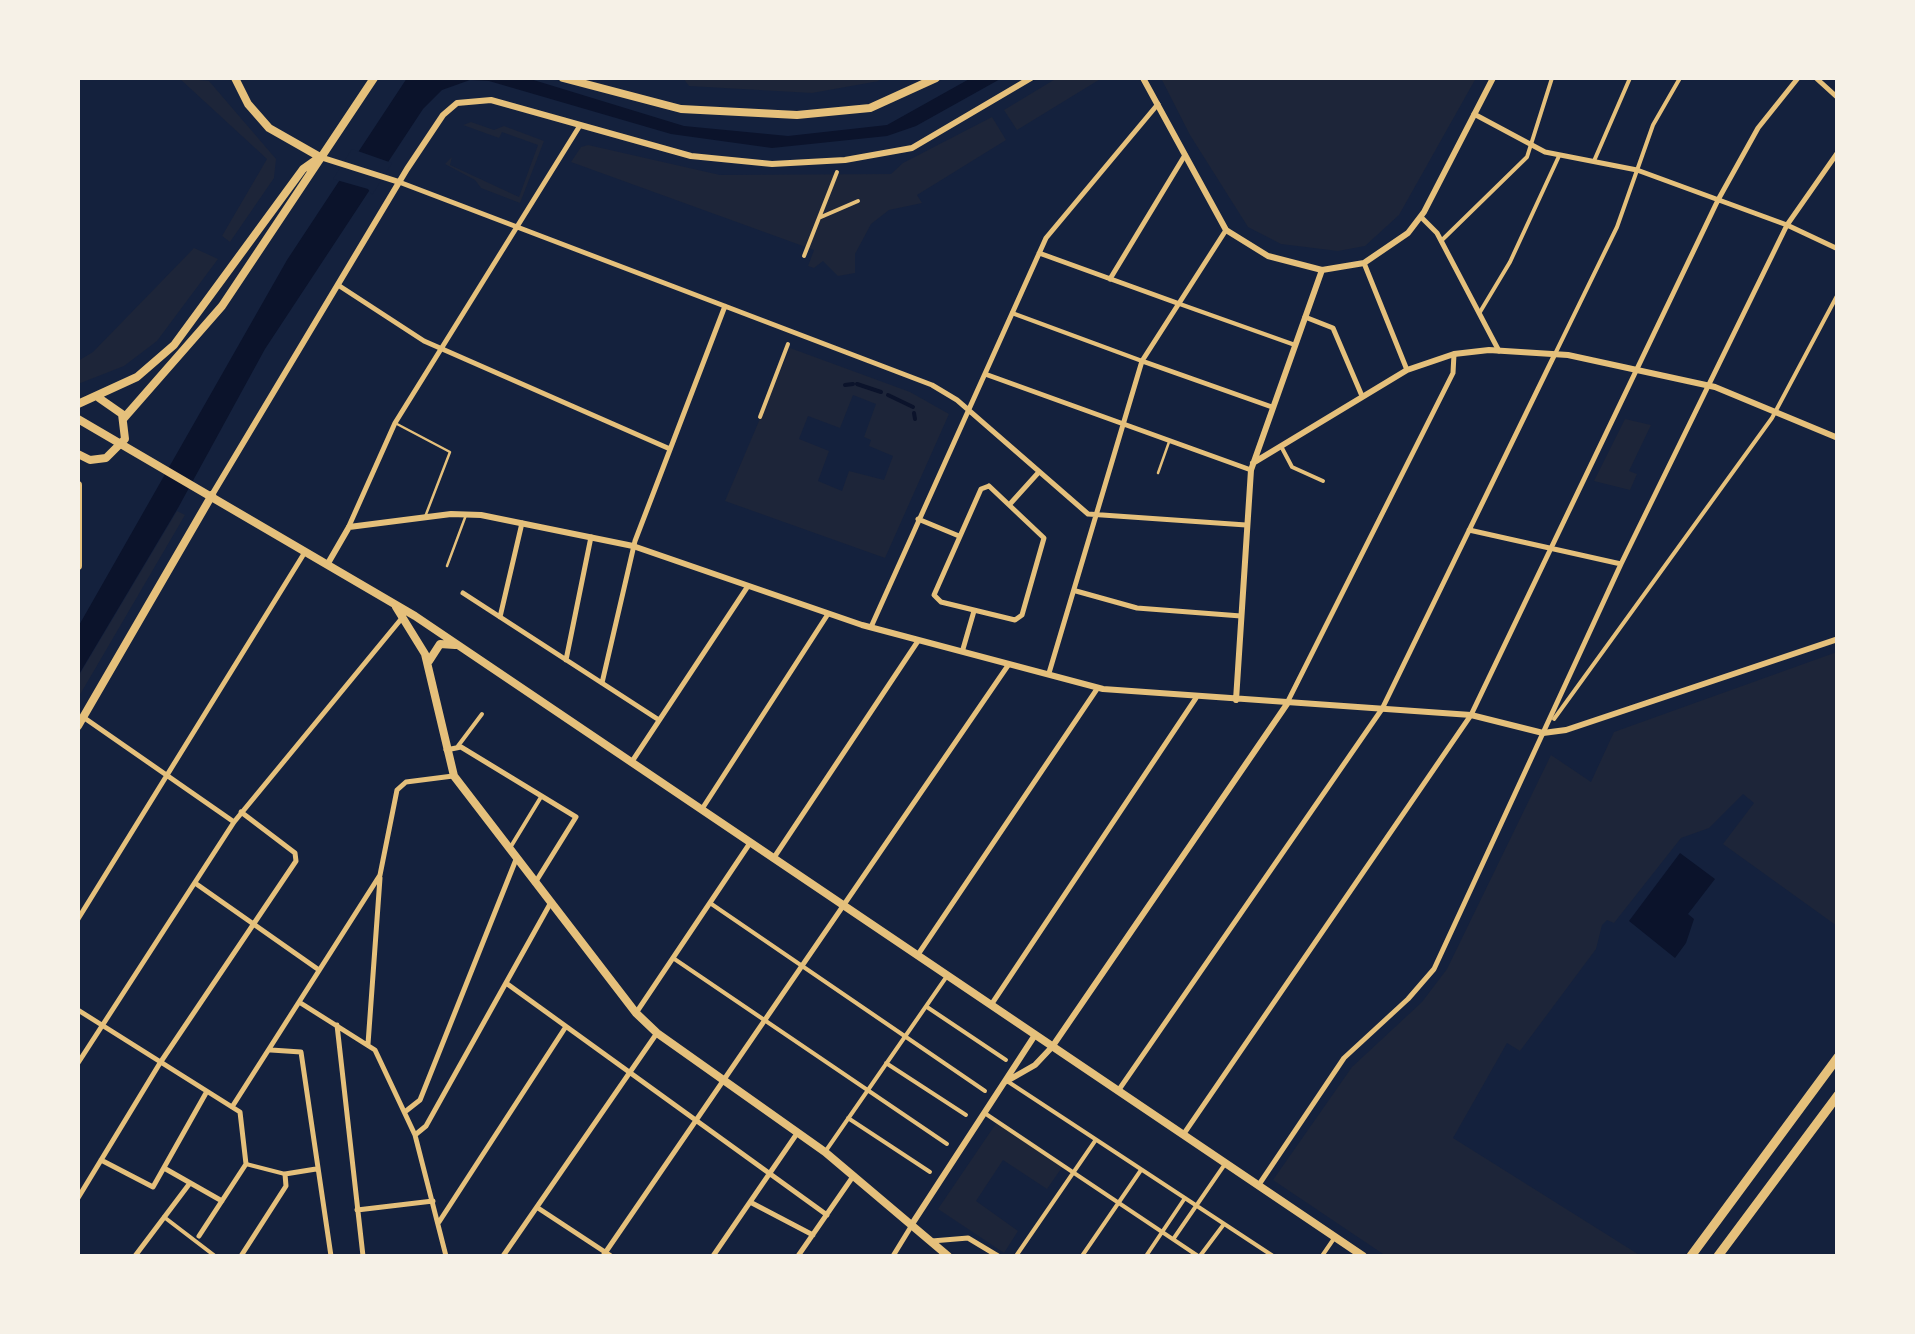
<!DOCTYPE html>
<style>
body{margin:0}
#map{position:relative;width:1915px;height:1334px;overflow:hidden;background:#14213d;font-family:Literata,serif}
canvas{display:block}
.frame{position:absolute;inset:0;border:80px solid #f6f1e7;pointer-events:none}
</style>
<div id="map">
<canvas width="1915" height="1334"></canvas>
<div class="frame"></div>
</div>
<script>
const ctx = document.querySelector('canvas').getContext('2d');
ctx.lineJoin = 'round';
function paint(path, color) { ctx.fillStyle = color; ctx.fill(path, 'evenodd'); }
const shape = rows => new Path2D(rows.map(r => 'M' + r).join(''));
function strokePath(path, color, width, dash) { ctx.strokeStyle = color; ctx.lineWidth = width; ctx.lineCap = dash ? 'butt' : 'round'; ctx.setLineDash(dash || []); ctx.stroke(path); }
const green = shape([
 [179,78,209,81,276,159,274,178,230,242,222,236,267,159],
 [683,78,877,78,879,81,812,93,689,86],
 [1057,78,1102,78,1017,130,1004,110],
 [1161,78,1476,78,1399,215,1365,246,1338,251,1281,244,1248,227,1190,135],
 [992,117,1006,140,917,195,922,203,889,210,871,224,855,254,855,273,838,276,823,261,814,268,808,266,814,250,571,162,581,147,588,145,720,175,891,174,903,163],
 [471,122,494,130,504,126,544,141,520,203,481,188,475,180,445,164,452,157,450,165,519,197,538,145,502,132,499,138,463,125],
 [194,248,218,259,157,341,124,366,78,384,78,361,93,352],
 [790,348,910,392,949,414,885,558,725,501],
 [853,395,876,404,864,437,871,440,869,446,893,456,884,480,849,471,842,491,818,481,829,451,799,439,808,416,840,428],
 [1625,419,1651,425,1629,471,1637,474,1630,490,1594,481],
 [177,511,185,515,78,698,78,677],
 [1837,652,1837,926,1723,844,1754,803,1743,794,1709,828,1681,838,1614,923,1607,920,1602,925,1596,949,1520,1051,1507,1043,1453,1138,1641,1256,1386,1256,1273,1180,1352,1067,1422,1002,1447,969,1551,755,1591,782,1614,732],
 [997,1122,1063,1166,1047,1189,1003,1160,976,1201,1018,1231,1004,1253,938,1209]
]);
const water = shape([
 [407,78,527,78,684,126,788,136,887,125,971,78,1002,78,916,126,887,136,772,148,671,134,489,81,470,80,442,90,423,109,265,349,178,508,78,676,78,627,287,260],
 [1680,853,1715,879,1688,914,1694,919,1686,943,1675,958,1629,921]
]);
const pier = shape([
 [352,149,392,163,372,195,368,189,333,179]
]);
const stream = shape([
 [857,384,881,392],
 [845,385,853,384],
 [888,395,913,407],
 [914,413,915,419]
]);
const service = shape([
 [397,424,450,452,425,517],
 [1158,473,1169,442],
 [447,566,466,515]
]);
const pedestrian = shape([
 [1594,161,1630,78],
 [821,217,858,201],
 [1441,241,1527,157,1552,78],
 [804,256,837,172],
 [1177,303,1295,345],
 [1480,312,1510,262,1559,156],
 [1012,313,1142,361],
 [1555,354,1617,227,1653,125,1680,78],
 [760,417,788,344],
 [1282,448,1292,467,1323,481],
 [1554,719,1772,418,1838,294],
 [458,746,482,714],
 [510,848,541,797],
 [710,903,985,1091],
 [673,958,947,1144],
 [927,1007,1006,1060],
 [886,1063,966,1115],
 [1007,1081,1273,1256],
 [986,1114,1198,1256],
 [848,1118,930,1172],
 [825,1152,947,976],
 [246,1164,285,1174],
 [164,1217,215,1256],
 [1174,1238,1225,1164],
 [1016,1256,1095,1141],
 [1082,1256,1141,1170],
 [1146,1256,1185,1198],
 [1200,1256,1224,1224],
 [1322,1256,1335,1237]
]);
const minor = shape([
 [1816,78,1838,98],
 [1474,114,1545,152,1637,170,1787,225,1838,249],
 [399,182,932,385,957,400,1088,514,1246,525],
 [1421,217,1437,233,1499,351],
 [1039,253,1177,303],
 [1364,263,1407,370],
 [1110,279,1185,155],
 [338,285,424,341,670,449],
 [1305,317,1333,328,1362,396],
 [1142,361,1272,407],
 [985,374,1251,470],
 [989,486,1044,538,1022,615,1015,620,941,602,934,595,981,489,989,486],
 [1010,504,1038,473],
 [918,519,959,536],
 [349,526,395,423,579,127],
 [1469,530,1621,564],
 [1076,591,1137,608,1241,616],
 [463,593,659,720],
 [500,617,522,523],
 [871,627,1046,238,1158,104],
 [963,649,974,611],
 [566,660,591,537],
 [1049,673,1142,361,1226,230],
 [602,683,635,541,725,306],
 [1287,703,1453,373,1454,354],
 [83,717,234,822],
 [446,750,461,747,576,817,535,883],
 [631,763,748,586],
 [702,809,828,614],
 [773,859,918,641],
 [195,883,319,970],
 [78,919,305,552],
 [917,956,1097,689],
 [506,983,827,1215],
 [299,1002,375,1050,415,1135,446,1256],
 [991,1005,1196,698],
 [78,1010,240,1112,246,1164,199,1236],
 [636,1013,750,843],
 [337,1025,363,1256],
 [368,1044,380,878],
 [271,1050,301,1052,331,1256],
 [78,1063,234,822,402,618],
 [1118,1091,1382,709,1555,354],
 [232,1107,380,875,397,790,406,782,453,776],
 [406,1111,420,1100,517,857],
 [415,1135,426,1126,550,904],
 [1183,1135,1471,715,1718,200,1758,128,1798,78],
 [101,1160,153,1187,206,1093],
 [164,1168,222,1201],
 [1258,1186,1344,1058,1408,999,1434,969,1621,564,1787,225,1838,152],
 [78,1198,160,1063,296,861,295,853,241,812],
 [750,1202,813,1235],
 [538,1208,611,1256],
 [357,1210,433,1201],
 [439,1222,565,1028],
 [932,1241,968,1238,998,1256],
 [135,1256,190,1183],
 [241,1256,286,1186,285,1174,316,1169],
 [503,1256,657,1033],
 [603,1256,1009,664],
 [713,1256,798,1132],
 [798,1256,854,1175],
 [893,1256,912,1225]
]);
const tertiary = shape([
 [1143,78,1226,230,1268,256,1322,270,1364,263,1408,233,1424,212,1493,78],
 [320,157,399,182],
 [1253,463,1407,370,1454,354,1489,350,1568,355,1715,387,1838,438],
 [212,495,407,169,443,115,457,103,491,100,691,156,772,164,845,160,912,148,1031,78],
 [327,565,349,527,451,514,481,515,633,546,862,625,1103,689,1471,715,1543,733,1566,730,1838,639],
 [1236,700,1251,470,1322,270],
 [1007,1081,1035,1065,1052,1047,1287,704],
 [912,1224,1035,1035]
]);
const secondary = shape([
 [235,78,248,104,269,128,320,157],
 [563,78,681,109,797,115,870,108,936,78],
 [78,404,137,377,174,345,303,169,320,157],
 [124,418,222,306,374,78],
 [78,454,90,460,106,458,125,439,122,414,99,398],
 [78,485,78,566],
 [78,726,212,495]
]);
const primary = shape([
 [78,419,415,616,1363,1256],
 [396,607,425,654,454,776,636,1013,657,1033,825,1152,948,1256],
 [429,661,440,644,455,645]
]);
const trunk = shape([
 [1691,1256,1838,1057],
 [1718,1256,1838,1095]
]);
paint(green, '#1d2539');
paint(water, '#0b132b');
paint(pier, '#14213d');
strokePath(stream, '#0b132b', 4);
strokePath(service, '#e5c07b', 2.5);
strokePath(pedestrian, '#e5c07b', 4);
strokePath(minor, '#e5c07b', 5);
strokePath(tertiary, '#e5c07b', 6);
strokePath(secondary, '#e5c07b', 8);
strokePath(primary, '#e5c07b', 8);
strokePath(trunk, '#e5c07b', 9);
</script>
